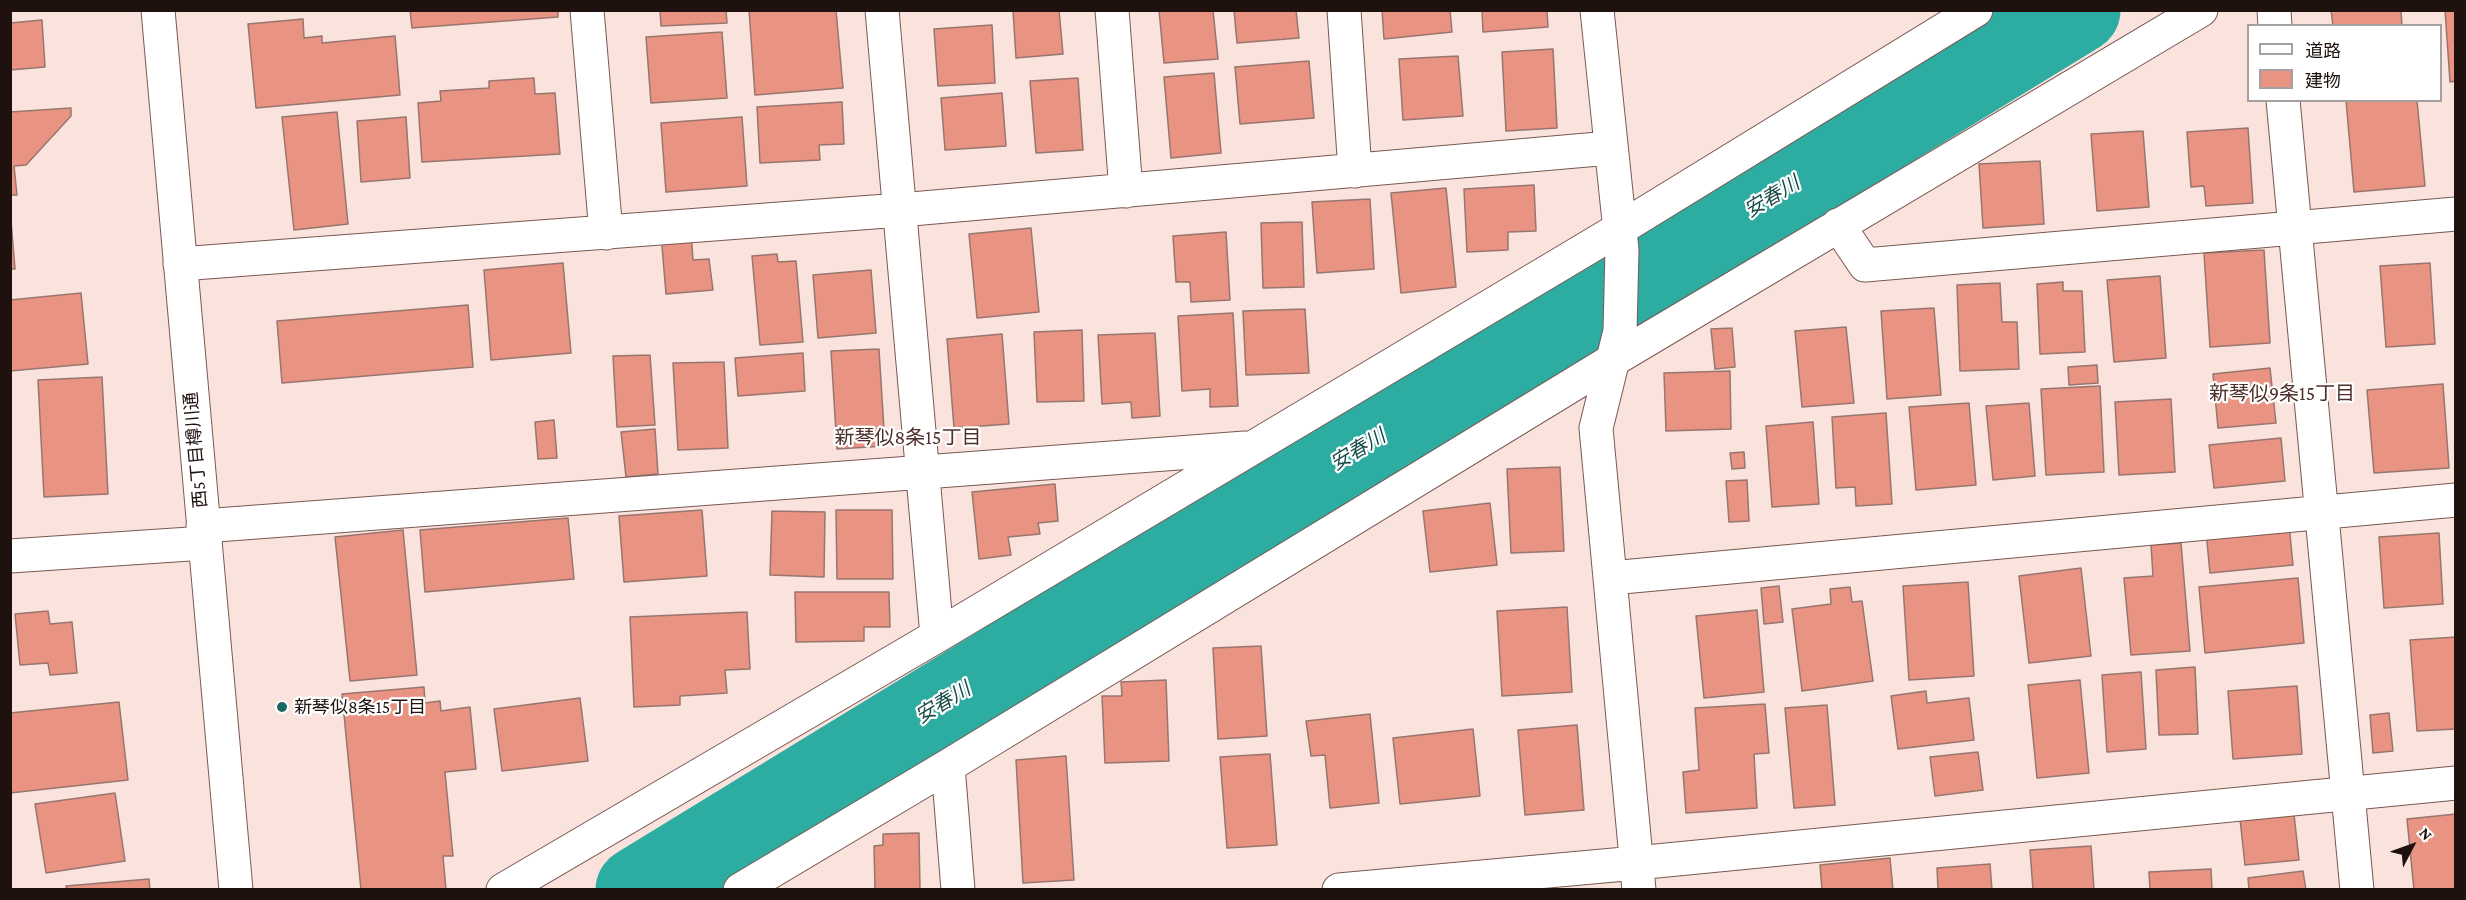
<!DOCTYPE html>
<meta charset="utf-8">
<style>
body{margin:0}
#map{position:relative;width:2466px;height:900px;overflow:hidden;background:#fae2dd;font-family:"Crimson Pro","Noto Sans JP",serif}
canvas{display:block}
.frame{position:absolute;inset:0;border:12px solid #1e110e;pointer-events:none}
.legend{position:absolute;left:2247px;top:24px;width:195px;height:78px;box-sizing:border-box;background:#fff;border:2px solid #a5a09f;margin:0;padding:8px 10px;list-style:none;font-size:18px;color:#1e110e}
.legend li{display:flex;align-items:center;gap:12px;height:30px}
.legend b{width:30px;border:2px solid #a5a09f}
.north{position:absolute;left:2382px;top:816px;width:60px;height:60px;-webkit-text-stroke:4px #fff;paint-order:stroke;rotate:49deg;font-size:16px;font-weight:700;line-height:24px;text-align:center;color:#1e110e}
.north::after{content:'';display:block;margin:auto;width:21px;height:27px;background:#1e110e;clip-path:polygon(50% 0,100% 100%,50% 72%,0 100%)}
</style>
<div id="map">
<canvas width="2466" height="900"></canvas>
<div class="frame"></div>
<ul class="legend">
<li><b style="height:8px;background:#fff"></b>道路</li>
<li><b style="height:16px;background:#e99383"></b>建物</li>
</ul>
<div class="north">N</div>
</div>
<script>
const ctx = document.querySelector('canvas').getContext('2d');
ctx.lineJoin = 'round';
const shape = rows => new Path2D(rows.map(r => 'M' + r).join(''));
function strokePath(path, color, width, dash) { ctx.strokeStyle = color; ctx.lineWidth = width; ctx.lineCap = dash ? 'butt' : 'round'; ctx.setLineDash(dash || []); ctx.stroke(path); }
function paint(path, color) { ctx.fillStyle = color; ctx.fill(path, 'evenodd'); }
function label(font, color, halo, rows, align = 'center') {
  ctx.font = font + ' "Crimson Pro","Noto Sans JP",serif'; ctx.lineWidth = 4.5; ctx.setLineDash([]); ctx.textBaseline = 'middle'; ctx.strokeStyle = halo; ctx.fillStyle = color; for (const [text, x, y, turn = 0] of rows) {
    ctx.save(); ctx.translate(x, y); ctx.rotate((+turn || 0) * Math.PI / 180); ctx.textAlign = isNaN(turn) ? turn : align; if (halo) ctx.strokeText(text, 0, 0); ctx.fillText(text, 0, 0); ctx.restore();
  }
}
const river = shape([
 [639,890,2077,10]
]);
const building = shape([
 [410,10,558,10,558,17,412,28,410,10],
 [660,10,726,10,727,23,661,26,660,10],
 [749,10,836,10,843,88,755,95,749,10],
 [1013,10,1059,10,1063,54,1016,58,1013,10],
 [1159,10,1213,10,1218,59,1164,63,1159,10],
 [1234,10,1296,10,1299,38,1237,43,1234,10],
 [1382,10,1450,10,1452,32,1384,39,1382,10],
 [1482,10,1547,10,1548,27,1483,32,1482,10],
 [2331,10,2401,10,2402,26,2333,26,2331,10],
 [2445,10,2456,10,2456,81,2450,82,2445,10],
 [303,19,304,38,322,36,322,43,395,36,400,95,256,108,248,24,303,19],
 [42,20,45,67,10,70,10,23,42,20],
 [992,25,995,83,938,86,934,29,992,25],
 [722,32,727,98,651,103,646,37,722,32],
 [1553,49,1557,128,1506,131,1502,52,1553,49],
 [1458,56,1463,116,1403,120,1399,59,1458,56],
 [1309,61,1314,118,1240,124,1235,67,1309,61],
 [1214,73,1221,153,1171,158,1164,77,1214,73],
 [534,78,535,94,555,93,560,154,422,162,418,103,441,101,440,91,489,88,489,81,534,78],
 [1078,78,1083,150,1036,153,1030,81,1078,78],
 [1002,93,1006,146,945,150,941,98,1002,93],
 [2346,100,2417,100,2425,186,2354,192,2346,100],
 [842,102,844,144,819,145,820,160,760,163,757,107,842,102],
 [71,108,71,116,26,165,14,166,17,195,10,195,10,112,71,108],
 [337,112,348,224,294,230,282,117,337,112],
 [406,117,410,178,361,182,357,121,406,117],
 [742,117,747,186,666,192,661,123,742,117],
 [2248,128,2253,203,2206,206,2204,186,2191,187,2187,132,2248,128],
 [2143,131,2149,207,2097,211,2091,134,2143,131],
 [2040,161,2044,224,1983,228,1979,164,2040,161],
 [1534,185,1536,231,1508,232,1508,250,1467,252,1464,189,1534,185],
 [1446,188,1456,287,1401,293,1391,193,1446,188],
 [1370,199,1374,269,1317,273,1312,202,1370,199],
 [10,208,15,269,10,269,10,208],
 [1302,222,1304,287,1263,288,1261,223,1302,222],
 [1031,228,1039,312,977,318,969,234,1031,228],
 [691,232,693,260,709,259,713,290,666,294,661,234,691,232],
 [1226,232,1230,300,1191,302,1190,282,1176,282,1173,236,1226,232],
 [2264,250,2270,343,2210,347,2204,253,2264,250],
 [777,254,778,262,796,261,803,342,760,345,752,256,777,254],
 [563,263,571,353,491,360,484,270,563,263],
 [2430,263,2435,344,2386,347,2380,266,2430,263],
 [871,270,876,333,818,338,813,275,871,270],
 [2160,276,2166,358,2114,362,2107,280,2160,276],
 [2063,282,2063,291,2082,291,2085,352,2040,354,2037,284,2063,282],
 [2000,283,2002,322,2017,322,2019,369,1960,371,1957,285,2000,283],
 [81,293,88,364,10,371,10,300,81,293],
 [468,305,473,367,282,383,277,321,468,305],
 [1934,308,1941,395,1887,399,1881,311,1934,308],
 [1305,309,1309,373,1246,375,1243,311,1305,309],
 [1233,313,1238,406,1210,407,1210,389,1182,391,1178,316,1233,313],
 [1846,327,1854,403,1802,407,1795,331,1846,327],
 [1732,328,1735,367,1715,369,1711,329,1732,328],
 [1082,330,1084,401,1037,402,1034,332,1082,330],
 [1155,333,1160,416,1132,418,1131,402,1102,404,1098,335,1155,333],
 [1002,334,1009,424,954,428,947,339,1002,334],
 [879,349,885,446,837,449,831,351,879,349],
 [803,353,805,391,738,396,735,358,803,353],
 [650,355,655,425,617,427,613,356,650,355],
 [724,362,728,448,678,450,673,363,724,362],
 [2097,365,2098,383,2069,385,2068,367,2097,365],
 [2270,368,2276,423,2218,428,2213,374,2270,368],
 [1730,371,1731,429,1666,431,1664,373,1730,371],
 [102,377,108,494,44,497,38,380,102,377],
 [2443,384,2449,468,2374,473,2367,390,2443,384],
 [2100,386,2104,472,2046,475,2041,389,2100,386],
 [2171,399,2175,472,2119,475,2115,402,2171,399],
 [1969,403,1976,485,1916,490,1909,407,1969,403],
 [2029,403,2035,476,1993,480,1986,406,2029,403],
 [1886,413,1892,504,1856,506,1855,487,1836,488,1832,417,1886,413],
 [554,420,557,458,538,459,535,422,554,420],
 [1813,422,1819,504,1772,507,1766,426,1813,422],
 [655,429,658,474,626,477,621,432,655,429],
 [2281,438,2285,481,2214,488,2209,445,2281,438],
 [1744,452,1745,468,1732,469,1730,453,1744,452],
 [1560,467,1564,551,1511,553,1507,469,1560,467],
 [1747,480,1749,521,1729,522,1726,481,1747,480],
 [1055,484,1058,521,1038,523,1040,534,1008,537,1011,555,979,559,972,492,1055,484],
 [1490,503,1497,565,1430,572,1423,511,1490,503],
 [702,510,707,576,624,582,619,516,702,510],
 [836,510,892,510,893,579,837,579,836,510],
 [772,511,825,512,824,577,770,575,772,511],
 [568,518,574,579,425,592,420,530,568,518],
 [2289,524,2293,565,2210,573,2206,532,2289,524],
 [403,530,417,675,350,681,335,537,403,530],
 [2439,533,2443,604,2384,608,2379,537,2439,533],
 [2181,543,2190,651,2131,655,2124,578,2153,576,2151,545,2181,543],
 [2081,568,2091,656,2029,663,2019,576,2081,568],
 [2298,578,2304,643,2205,653,2199,587,2298,578],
 [1968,582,1974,676,1909,680,1903,586,1968,582],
 [1779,586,1783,622,1764,624,1761,588,1779,586],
 [1850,587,1852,602,1862,601,1873,681,1802,691,1792,609,1831,604,1830,589,1850,587],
 [795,592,889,592,890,627,864,627,864,641,796,642,795,592],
 [1567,607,1572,692,1502,696,1497,611,1567,607],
 [1757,610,1764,692,1704,698,1696,616,1757,610],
 [48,611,50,624,72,622,77,673,50,675,48,663,20,665,15,614,48,611],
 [747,612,750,669,725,670,727,693,680,696,680,705,634,707,630,617,747,612],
 [2456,637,2456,729,2417,731,2410,640,2456,637],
 [1261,646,1267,736,1218,739,1213,648,1261,646],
 [2195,667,2198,734,2159,735,2156,670,2195,667],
 [2141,672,2146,749,2107,752,2102,675,2141,672],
 [1166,680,1169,761,1105,763,1102,696,1122,696,1121,682,1166,680],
 [2080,680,2089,773,2037,778,2028,685,2080,680],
 [2297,686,2302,754,2233,759,2228,691,2297,686],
 [424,687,425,703,440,701,441,711,470,707,476,769,445,772,453,856,443,856,446,890,361,890,342,694,424,687],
 [1926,691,1927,703,1969,698,1974,740,1898,749,1891,696,1926,691],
 [580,698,588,761,502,771,494,709,580,698],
 [119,702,128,780,10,793,10,713,119,702],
 [1765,704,1769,753,1754,754,1757,808,1686,813,1683,772,1699,770,1695,708,1765,704],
 [1827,705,1835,805,1794,808,1785,708,1827,705],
 [2389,713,2393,751,2373,753,2370,715,2389,713],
 [1370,714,1379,803,1330,808,1325,755,1311,756,1306,721,1370,714],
 [1577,725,1584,810,1525,815,1518,730,1577,725],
 [1473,729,1480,796,1400,804,1393,738,1473,729],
 [1978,752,1983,790,1935,796,1930,757,1978,752],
 [1270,754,1277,845,1227,848,1220,757,1270,754],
 [1066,756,1074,880,1023,883,1016,760,1066,756],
 [115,793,125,861,46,873,35,804,115,793],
 [2294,814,2299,860,2245,865,2240,819,2294,814],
 [2456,814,2456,890,2414,890,2407,819,2456,814],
 [919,833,920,890,875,890,874,846,883,845,883,834,919,833],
 [2091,846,2094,890,2033,890,2030,850,2091,846],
 [1890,858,1893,890,1822,890,1820,865,1890,858],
 [1990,864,1992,890,1938,890,1937,868,1990,864],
 [2211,869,2212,890,2150,890,2149,872,2211,869],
 [2303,871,2306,890,2249,890,2248,878,2303,871],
 [149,879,150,890,67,890,66,886,149,879]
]);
const minor = shape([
 [587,10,606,233],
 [882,10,937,636],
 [1112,10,1126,191],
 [1344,10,1355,171],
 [1597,10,1622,250,1620,331,1596,428,1639,890],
 [2274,10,2275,26],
 [2283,100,2357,890],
 [1838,225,1865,265,2456,214],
 [180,264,900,210,1610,148],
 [203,526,1245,448],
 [10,556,205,543],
 [1611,578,2456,500],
 [948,766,958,890],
 [503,890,937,636,1621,228,1976,10],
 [740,890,948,766,1613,360,2201,10],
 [1339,890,1636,863,2456,783]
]);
const major = shape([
 [158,10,236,890]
]);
const markers = [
 [282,707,6,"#1b6761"]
];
const streetNames = [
 ["西5丁目樽川通",196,450,-95]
];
const poiNames = [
 ["新琴似8条15丁目",294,707]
];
const waterNames = [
 ["安春川",1772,197,-31],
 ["安春川",1358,450,-31],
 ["安春川",943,703,-31]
];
const neighbourhoodNames = [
 ["新琴似9条15丁目",2282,394],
 ["新琴似8条15丁目",908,438]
];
strokePath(river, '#2daca2', 87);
paint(building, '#e99383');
strokePath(building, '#98756e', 1.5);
strokePath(minor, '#7a5851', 35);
strokePath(major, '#7a5851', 35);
strokePath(minor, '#fff', 33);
strokePath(major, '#fff', 33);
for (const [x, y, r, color] of markers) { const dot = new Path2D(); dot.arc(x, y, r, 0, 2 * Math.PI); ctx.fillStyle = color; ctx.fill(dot); strokePath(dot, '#fff', 2); }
label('18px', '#1e110e', '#fff', streetNames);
label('18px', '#1e110e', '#fff', poiNames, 'left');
label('italic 20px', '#174b47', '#fff', waterNames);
label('20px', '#4e2f29', '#fff', neighbourhoodNames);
</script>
